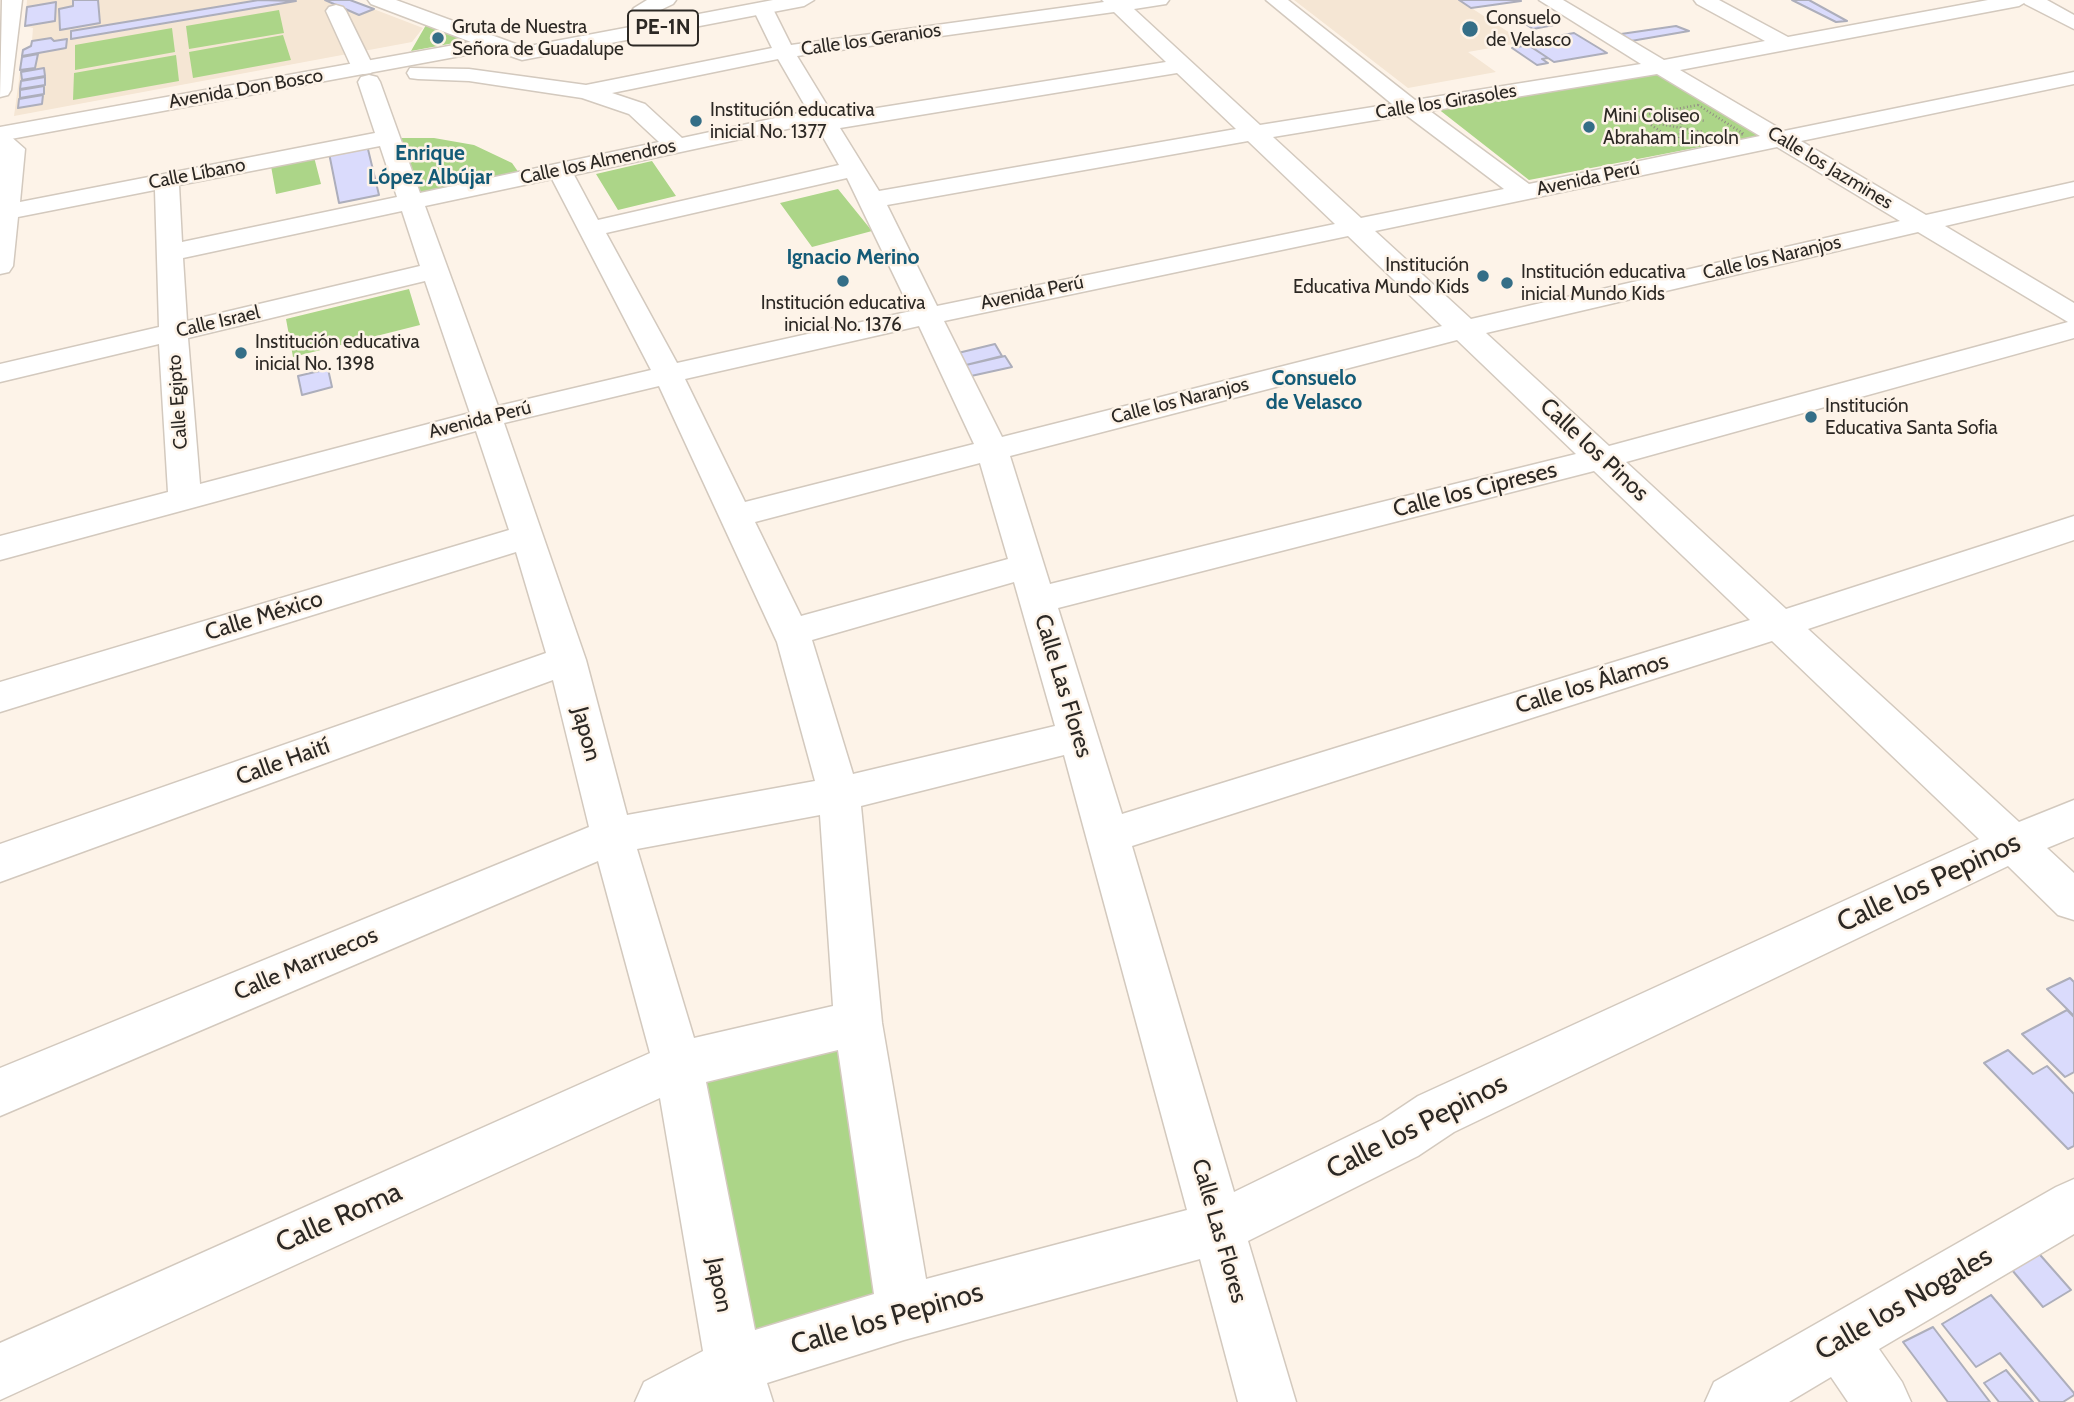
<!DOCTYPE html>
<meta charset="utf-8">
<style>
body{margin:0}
canvas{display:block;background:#fdf3e8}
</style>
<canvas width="2074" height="1402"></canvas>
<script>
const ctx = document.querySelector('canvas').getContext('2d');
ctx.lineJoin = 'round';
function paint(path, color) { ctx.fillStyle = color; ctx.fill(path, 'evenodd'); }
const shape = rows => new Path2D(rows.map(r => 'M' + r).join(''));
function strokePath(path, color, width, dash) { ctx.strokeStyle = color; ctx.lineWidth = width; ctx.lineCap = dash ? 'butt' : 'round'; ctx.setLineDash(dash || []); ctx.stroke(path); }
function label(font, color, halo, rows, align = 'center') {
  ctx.font = font + ' Cabin,sans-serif'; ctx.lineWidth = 5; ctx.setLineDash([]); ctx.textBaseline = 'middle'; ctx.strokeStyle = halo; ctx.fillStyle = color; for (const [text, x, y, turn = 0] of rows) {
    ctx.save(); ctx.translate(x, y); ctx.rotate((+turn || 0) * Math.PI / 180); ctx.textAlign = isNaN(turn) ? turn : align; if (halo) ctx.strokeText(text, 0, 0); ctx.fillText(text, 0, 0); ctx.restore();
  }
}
const built = shape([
 [27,0,350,0,423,28,412,42,14,116,23,50,31,46,32,41,33,28,25,26],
 [1294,0,1459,0,1524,42,1468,52,1496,72,1408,88]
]);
const green = shape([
 [279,10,284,33,189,49,186,26],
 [432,24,470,40,411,51,426,25],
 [172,28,175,52,75,70,75,45],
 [283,35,291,60,193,78,189,52],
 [176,55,179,81,73,100,74,73],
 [1656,69,1762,135,1529,180,1437,108],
 [396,138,434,138,474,145,512,163,519,173,421,194],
 [314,157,321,184,276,194,271,166],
 [652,161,676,196,618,210,596,174],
 [838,189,872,231,812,247,780,203],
 [409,289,420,325,293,357,286,319],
 [850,1032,894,1307,740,1352,687,1073]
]);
const building = shape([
 [73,0,98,0,100,23,60,30,59,9,73,6,73,0],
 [259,0,296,1,71,39,71,31,259,0],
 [325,0,350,0,374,9,359,15,325,0],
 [1459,0,1520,0,1521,1,1471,8,1459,0],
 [1792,0,1809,0,1847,21,1836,22,1792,0],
 [56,2,55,21,25,26,27,7,56,2],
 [1542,14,1559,24,1533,29,1516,18,1542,14],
 [1676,26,1689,31,1631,41,1621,34,1676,26],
 [1574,33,1607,53,1554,62,1524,42,1574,33],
 [51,38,54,41,67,39,66,48,22,56,23,50,31,46,32,41,51,38],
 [1528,45,1548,58,1542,59,1548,63,1537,65,1512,48,1528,45],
 [38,54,35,68,20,70,22,57,38,54],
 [44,68,45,76,22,80,21,72,44,68],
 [45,77,45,85,20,89,21,81,45,77],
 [44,86,44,94,20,98,20,90,44,86],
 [43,95,42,104,18,108,19,99,43,95],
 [367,145,379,195,339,203,329,153,367,145],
 [995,344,1002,356,966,365,958,353,995,344],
 [1005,356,1012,367,971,376,966,365,1005,356],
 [328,369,332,387,302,395,298,376,328,369],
 [2070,978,2074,982,2074,1016,2047,989,2070,978],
 [2067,1010,2074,1017,2074,1072,2065,1077,2022,1034,2067,1010],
 [2008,1050,2033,1074,2047,1066,2074,1094,2074,1146,2068,1149,1984,1063,2008,1050],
 [2034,1248,2071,1290,2043,1307,2007,1264,2034,1248],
 [1991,1295,2074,1393,2074,1395,2063,1402,2040,1402,2000,1353,1976,1367,1942,1324,1991,1295],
 [1933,1327,1990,1402,1948,1402,1903,1342,1933,1327],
 [2006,1370,2033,1402,1999,1402,1984,1383,2006,1370]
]);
const path = shape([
 [1698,105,1744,134,1682,146,1638,116,1698,105],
 [1682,117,1705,121],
 [1649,122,1703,132],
 [1679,138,1684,108]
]);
const minor = shape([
 [2,0,22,0,11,90,8,95,0,97,2,0],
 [647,0,676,0,673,4,648,16,634,16,631,12,634,8,647,0],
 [1102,0,1169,0,1166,4,1134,9,1260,125,1392,104,1266,0,1288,0,1415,100,1641,64,1539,0,1563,0,1664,60,1765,41,1697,4,1694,0,1719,0,1788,37,1988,0,2029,0,2019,6,1680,70,1784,131,2074,72,2074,84,1801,141,1926,215,2074,182,2074,196,1945,226,2074,303,2074,338,1626,462,1786,609,2074,516,2074,540,1808,629,2019,822,2074,800,2074,837,2047,848,2074,873,2074,920,2058,915,2008,866,1454,1132,1418,1156,1248,1241,1296,1402,1238,1402,1200,1259,904,1340,767,1383,773,1402,635,1402,644,1382,703,1351,660,1098,0,1400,0,1343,650,1053,598,861,0,1116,0,1068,589,827,553,680,0,882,0,844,546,653,516,552,0,712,0,682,509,530,476,431,0,560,0,536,168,492,159,344,0,382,0,364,159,327,155,190,18,217,13,266,9,272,0,274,0,132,8,134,25,149,20,202,375,133,358,82,361,77,369,75,377,77,380,82,420,193,659,142,629,114,582,98,469,81,418,79,410,78,407,73,410,68,469,69,586,85,772,48,753,9,763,3,773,9,791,45,1104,2,1102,0],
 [1114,12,1166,62,833,115,797,56,1114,12],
 [778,59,808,111,682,138,645,104,612,93,778,59],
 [1177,73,1236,129,879,191,840,128,1177,73],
 [1657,74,1760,136,1529,184,1430,111,1657,74],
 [1406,115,1504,189,1361,218,1273,137,1406,115],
 [815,123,839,165,598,220,574,175,815,123],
 [1248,141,1335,224,937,306,887,205,1248,141],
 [380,146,397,197,182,242,179,185,380,146],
 [1777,147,1900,221,1471,319,1375,231,1777,147],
 [847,178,911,311,677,363,606,233,847,178],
 [552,179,651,370,498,406,425,206,552,179],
 [402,211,420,266,187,321,183,258,402,211],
 [1918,232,2068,322,1609,446,1486,333,1918,232],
 [1348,236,1442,326,1002,437,944,321,1348,236],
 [425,281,470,413,200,484,188,338,425,281],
 [919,326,974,444,745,502,685,379,919,326],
 [1457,340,1576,454,1050,584,1010,456,1457,340],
 [659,386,777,642,815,781,627,815,586,660,504,423,659,386],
 [980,463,1008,559,801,616,755,522,980,463],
 [1594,471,1750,620,1122,814,1058,608,1594,471],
 [1014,582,1055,726,853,774,812,640,1014,582],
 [1772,641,1979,839,1418,1096,1382,1120,1234,1192,1132,846,1772,641],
 [1064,755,1187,1210,926,1279,882,1023,861,806,1064,755],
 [820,815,833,1006,694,1038,637,849,820,815],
 [838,1050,874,1294,755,1330,706,1082,838,1050],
 [336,5,343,7,346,11,374,68,371,73,363,74,355,73,352,68,326,11,329,7,336,5],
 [2074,1179,2074,1234,1879,1349,1902,1382,1911,1402,1848,1402,1831,1377,1789,1402,1705,1402,1714,1382,2056,1187,2074,1179]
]);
const major = shape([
 [368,0,396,0,524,47,773,0,814,0,804,6,522,60,493,50,0,141,0,127,471,42,371,4,368,0],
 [2022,0,2047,0,2074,15,2074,29,2025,4,2022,0]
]);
const markers = [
 [1470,29,9,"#346e87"],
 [438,38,7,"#346e87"],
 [696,121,7,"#346e87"],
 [1589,127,7,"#346e87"],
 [1483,276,7,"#346e87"],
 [843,281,7,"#346e87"],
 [1507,283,7,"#346e87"],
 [241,353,7,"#346e87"],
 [1811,417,7,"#346e87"]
];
const farPoinames = [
 ["Consuelo",1486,18],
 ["de Velasco",1486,40],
 ["Gruta de Nuestra",452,27],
 ["Señora de Guadalupe",452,49],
 ["Institución educativa",710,110],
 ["inicial No. 1377",710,132],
 ["Mini Coliseo",1603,116],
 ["Abraham Lincoln",1603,138],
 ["Institución",1469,265,"right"],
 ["Educativa Mundo Kids",1469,287,"right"],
 ["Institución educativa",1521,272],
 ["inicial Mundo Kids",1521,294],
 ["Institución educativa",843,303,"center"],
 ["inicial No. 1376",843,325,"center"],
 ["Institución educativa",255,342],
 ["inicial No. 1398",255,364],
 ["Institución",1825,406],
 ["Educativa Santa Sofia",1825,428]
];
const farStreetnames = [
 ["Calle los Geranios",871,40,-8],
 ["Avenida Don Bosco",246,89,-10],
 ["Calle los Girasoles",1446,102,-9],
 ["Calle los Almendros",598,162,-12],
 ["Calle los Jazmines",1830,168,31],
 ["Calle Líbano",197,174,-11],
 ["Avenida Perú",1588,179,-12],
 ["Calle los Naranjos",1772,258,-13],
 ["Avenida Perú",1032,293,-12],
 ["Calle Israel",218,322,-13],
 ["Calle los Naranjos",1180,401,-14],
 ["Calle Egipto",178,402,-94],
 ["Avenida Perú",480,420,-14]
];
const shields = [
 [663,28,70]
];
const shieldNames = [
 ["PE-1N",663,28]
];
const farNeighbourhoodnames = [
 ["Enrique",430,154],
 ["López Albújar",430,178],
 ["Ignacio Merino",853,258],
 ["Consuelo",1314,379],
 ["de Velasco",1314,403]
];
const streetNames = [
 ["Calle los Pinos",1594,450,43],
 ["Calle los Cipreses",1475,490,-14],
 ["Calle México",264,616,-17],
 ["Calle los Álamos",1592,684,-17],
 ["Calle Las Flores",1063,686,73],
 ["Japon",586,734,75],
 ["Calle Haití",283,762,-20],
 ["Calle Marruecos",306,964,-23],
 ["Calle Las Flores",1219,1231,74],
 ["Japon",719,1285,79]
];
const nearStreetnames = [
 ["Calle los Pepinos",1929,883,-25],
 ["Calle los Pepinos",1417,1127,-27],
 ["Calle Roma",339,1218,-24],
 ["Calle los Nogales",1904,1304,-30],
 ["Calle los Pepinos",887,1319,-16]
];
paint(built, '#f5e6d4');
paint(green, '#acd588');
paint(building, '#dadbfc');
strokePath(building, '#adaebb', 2);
strokePath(minor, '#d3c9be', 3);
strokePath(major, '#d3c9be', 3);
strokePath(path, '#928b84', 2.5, [1, 2.5]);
paint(minor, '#fff');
paint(major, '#fff');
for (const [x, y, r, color] of markers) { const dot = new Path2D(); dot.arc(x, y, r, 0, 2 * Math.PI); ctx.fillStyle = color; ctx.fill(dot); strokePath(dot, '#fdf3e8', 2.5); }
label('19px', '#2c2824', '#fdf3e8', farPoinames, 'left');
label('19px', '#2c2824', '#fdf3e8', farStreetnames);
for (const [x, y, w] of shields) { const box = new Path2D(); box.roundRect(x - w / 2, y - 17.5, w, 35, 5); ctx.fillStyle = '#fdf3e8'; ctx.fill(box); strokePath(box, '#2c2824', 2); }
label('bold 21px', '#2c2824', null, shieldNames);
label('bold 21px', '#145b77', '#fdf3e8', farNeighbourhoodnames);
label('23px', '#2c2824', '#fdf3e8', streetNames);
label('28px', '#2c2824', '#fdf3e8', nearStreetnames);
</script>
